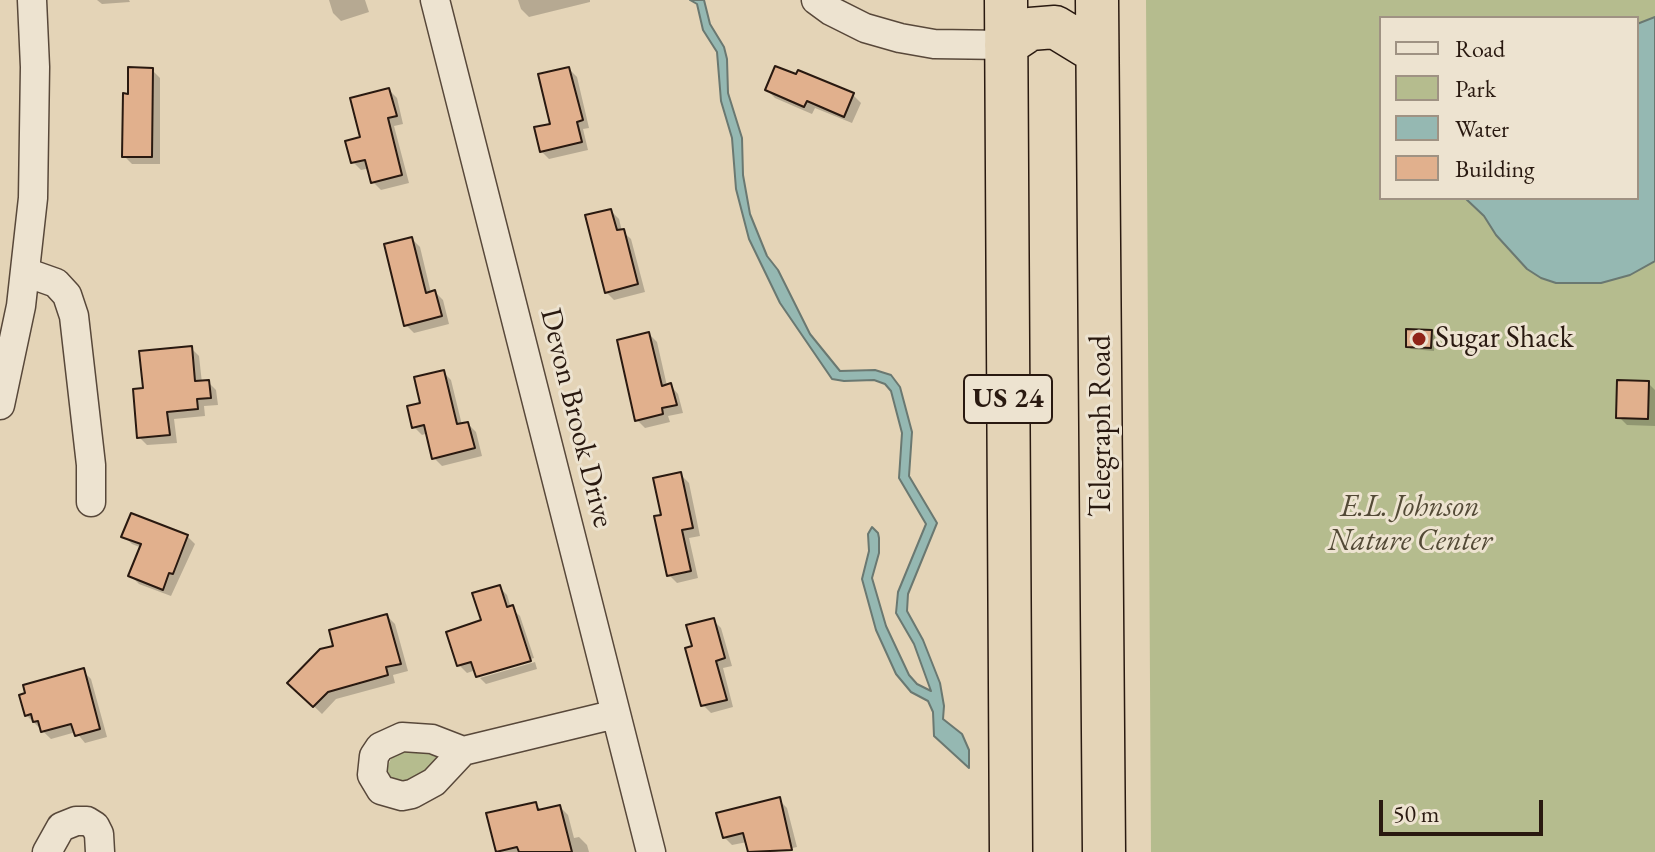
<!DOCTYPE html>
<style>
body{margin:0}
#map{position:relative;width:1655px;height:852px;overflow:hidden;background:#e4d4b7;font-family:"EB Garamond",serif}
canvas{display:block}
.legend{position:absolute;left:1379px;top:16px;width:260px;height:184px;box-sizing:border-box;background:#ede3d0;border:2px solid #9f9283;margin:0;padding:10px 14px;list-style:none;font-size:24px;color:#291910}
.legend li{display:flex;align-items:center;gap:16px;height:40px}
.legend b{width:40px;border:2px solid #9f9283}
.scale{position:absolute;left:1379px;top:800px;width:164px;height:36px;box-sizing:border-box;border:4px solid #291910;border-top:0;padding-left:10px;font-size:24px;line-height:28px;white-space:nowrap;color:#291910;-webkit-text-stroke:6px #ede3d0;paint-order:stroke}
</style>
<div id="map">
<canvas width="1655" height="852"></canvas>
<ul class="legend">
<li><b style="height:10px;background:#ede3d0"></b>Road</li>
<li><b style="height:22px;background:#b5bc8e"></b>Park</li>
<li><b style="height:22px;background:#95b8b2"></b>Water</li>
<li><b style="height:22px;background:#e1b08d"></b>Building</li>
</ul>
<div class="scale">50 m</div>
</div>
<script>
const ctx = document.querySelector('canvas').getContext('2d');
ctx.lineJoin = 'round';
function paint(path, color) { ctx.fillStyle = color; ctx.fill(path, 'evenodd'); }
const shape = rows => new Path2D(rows.map(r => 'M' + r).join(''));
function strokePath(path, color, width, dash) { ctx.strokeStyle = color; ctx.lineWidth = width; ctx.lineCap = dash ? 'butt' : 'round'; ctx.setLineDash(dash || []); ctx.stroke(path); }
function label(font, color, halo, rows, align = 'center') {
  ctx.font = font + ' "EB Garamond",serif'; ctx.lineWidth = 6; ctx.setLineDash([]); ctx.textBaseline = 'middle'; ctx.strokeStyle = halo; ctx.fillStyle = color; for (const [text, x, y, turn = 0] of rows) {
    ctx.save(); ctx.translate(x, y); ctx.rotate((+turn || 0) * Math.PI / 180); ctx.textAlign = isNaN(turn) ? turn : align; if (halo) ctx.strokeText(text, 0, 0); ctx.fillText(text, 0, 0); ctx.restore();
  }
}
const green = shape([
 [1146,0,1655,0,1655,852,1151,852],
 [1381,18,1637,18,1637,198,1381,198],
 [420,746,442,758,410,783,391,781,387,768,393,754]
]);
const water = shape([
 [690,0,704,0,710,24,724,47,727,59,728,93,742,138,743,175,750,214,767,256,778,270,810,334,840,371,875,370,891,375,900,387,912,432,909,476,937,523,908,594,907,611,923,640,940,683,944,706,943,719,962,734,969,750,969,768,934,736,933,712,928,701,911,692,896,674,876,630,862,579,869,551,868,534,872,527,878,533,879,538,879,553,872,578,886,626,909,675,917,684,931,691,914,644,896,613,898,592,926,524,899,478,902,433,891,391,885,384,874,380,844,381,832,379,780,303,749,239,736,189,732,138,721,101,717,52,703,30,697,4,690,0],
 [1655,17,1655,261,1630,275,1601,283,1556,283,1541,278,1527,269,1496,235,1484,216,1465,198,1637,198,1637,24,1655,17]
]);
const shadow = shape([
 [97,0,129,0,130,2,102,4],
 [329,0,365,0,369,12,341,21,333,13],
 [518,0,590,0,590,2,529,17,521,9],
 [569,69,577,77,589,128,583,129,588,150,549,159,541,151,552,125],
 [152,70,160,78,160,164,132,164,124,156,130,96],
 [389,90,397,98,403,124,394,126,409,183,381,190,373,182,370,168,361,170,353,162,362,139],
 [767,90,853,95,861,103,852,123,815,108,812,114,775,98],
 [611,211,619,219,622,231,631,239,645,292,614,300,606,292],
 [412,239,420,247,431,293,435,292,443,300,449,324,414,333,406,325],
 [1431,332,1435,336,1434,351,1411,349,1408,346],
 [649,334,657,342,667,386,671,386,678,394,683,413,668,416,670,422,645,428,637,420],
 [191,348,199,356,202,383,208,382,216,390,218,405,204,406,205,416,174,419,177,443,147,445,139,437,145,390],
 [443,372,451,380,462,425,468,424,476,432,482,456,442,466,434,458,428,433,422,435,414,427,422,404],
 [1648,383,1655,390,1655,426,1627,425,1619,417],
 [681,475,689,483,700,536,689,538,698,578,677,583,669,575,663,516],
 [124,536,187,536,195,544,171,596,139,584,131,576,142,548,132,544],
 [499,587,507,595,511,608,520,616,534,658,480,674,480,678,476,670,467,673,459,665,483,622],
 [387,616,395,624,408,671,393,675,395,683,336,699,322,714,290,683,336,647],
 [713,620,721,628,732,666,723,668,733,707,711,713,703,705,694,648],
 [535,662,537,669,486,684,480,678],
 [83,671,91,679,107,737,85,743,76,732,51,739,26,715,27,695],
 [779,800,787,808,797,847,774,852,751,852,747,842,732,845,724,837],
 [535,804,542,811,560,807,568,815,574,838,579,837,587,845,589,852,499,852]
]);
const building = shape([
 [775,66,796,74,798,70,854,93,844,117,807,101,804,107,765,90,775,66],
 [128,67,153,68,152,157,122,157,123,93,128,94,128,67],
 [569,67,583,120,577,122,582,142,540,152,534,127,550,124,538,74,569,67],
 [389,88,397,116,388,118,402,175,371,183,365,160,351,163,345,141,360,137,350,98,389,88],
 [611,209,617,230,624,229,638,284,605,293,585,215,611,209],
 [412,237,426,293,435,290,442,316,404,326,384,244,412,237],
 [1406,329,1432,330,1431,348,1406,347,1406,329],
 [649,332,662,386,671,383,677,405,662,408,663,414,635,421,617,340,649,332],
 [192,346,195,381,209,380,211,398,197,399,198,409,167,412,170,435,137,438,133,389,143,388,139,351,192,346],
 [444,370,457,424,468,422,475,448,432,459,424,425,412,428,407,406,420,403,414,377,444,370],
 [1617,380,1649,381,1648,419,1616,418,1617,380],
 [681,472,693,528,682,530,691,571,667,576,654,516,661,515,653,478,681,472],
 [131,513,188,535,173,574,169,573,163,590,128,576,141,544,121,537,131,513],
 [500,585,507,607,513,605,531,661,476,677,471,662,457,666,446,632,481,620,472,593,500,585],
 [387,614,401,664,386,667,388,675,328,692,313,707,287,683,320,649,333,646,329,630,387,614],
 [714,618,725,658,716,661,727,700,701,706,685,648,692,646,686,625,714,618],
 [84,668,100,729,75,736,71,724,41,732,38,721,33,722,31,714,25,716,19,695,25,693,23,685,84,668],
 [780,797,792,850,748,852,743,833,723,838,716,813,780,797],
 [536,802,538,810,560,805,572,852,519,852,517,847,496,852,486,813,536,802]
]);
const minor = shape([
 [435,0,651,852],
 [816,0,831,11,865,28,900,38,934,44,1006,45],
 [25,272,56,283,67,295,74,316,91,465,91,502],
 [0,405,21,306,33,198,35,67,32,0],
 [463,751,434,782,412,794,402,796,381,790,372,775,374,756,380,747,402,737,432,739,463,751,616,714],
 [47,852,61,827,76,821,87,821,95,826,99,834,100,852]
]);
const highway = shape([
 [1006,0,1011,852],
 [1097,0,1104,852],
 [1006,45,1030,29,1055,27,1096,52]
]);
const markers = [
 [1419,339,8,"#8f2418"]
];
const shields = [
 [1008,399,88]
];
const shieldNames = [
 ["US 24",1008,399]
];
const poiNames = [
 ["Sugar Shack",1435,339]
];
const streetNames = [
 ["Devon Brook Drive",576,418,76],
 ["Telegraph Road",1102,426,-90]
];
const parkNames = [
 ["E.L. Johnson",1410,508],
 ["Nature Center",1410,542]
];
paint(green, '#b5bc8e');
paint(water, '#95b8b2');
strokePath(water, '#6a7871', 2);
paint(shadow, '#0003');
paint(building, '#e1b08d');
strokePath(building, '#291910', 2);
strokePath(minor, '#58483a', 31);
strokePath(highway, '#291910', 45);
strokePath(minor, '#ede3d0', 28);
strokePath(highway, '#e4d4b7', 42);
for (const [x, y, r, color] of markers) { const dot = new Path2D(); dot.arc(x, y, r, 0, 2 * Math.PI); ctx.fillStyle = color; ctx.fill(dot); strokePath(dot, '#ede3d0', 3); }
for (const [x, y, w] of shields) { const box = new Path2D(); box.roundRect(x - w / 2, y - 24, w, 48, 6); ctx.fillStyle = '#ede3d0'; ctx.fill(box); strokePath(box, '#291910', 2); }
label('bold 28px', '#291910', null, shieldNames);
label('30px', '#291910', '#ede3d0', poiNames, 'left');
label('30px', '#291910', '#ede3d0', streetNames);
label('italic 30px', '#534a36', '#ede3d0', parkNames);
</script>
